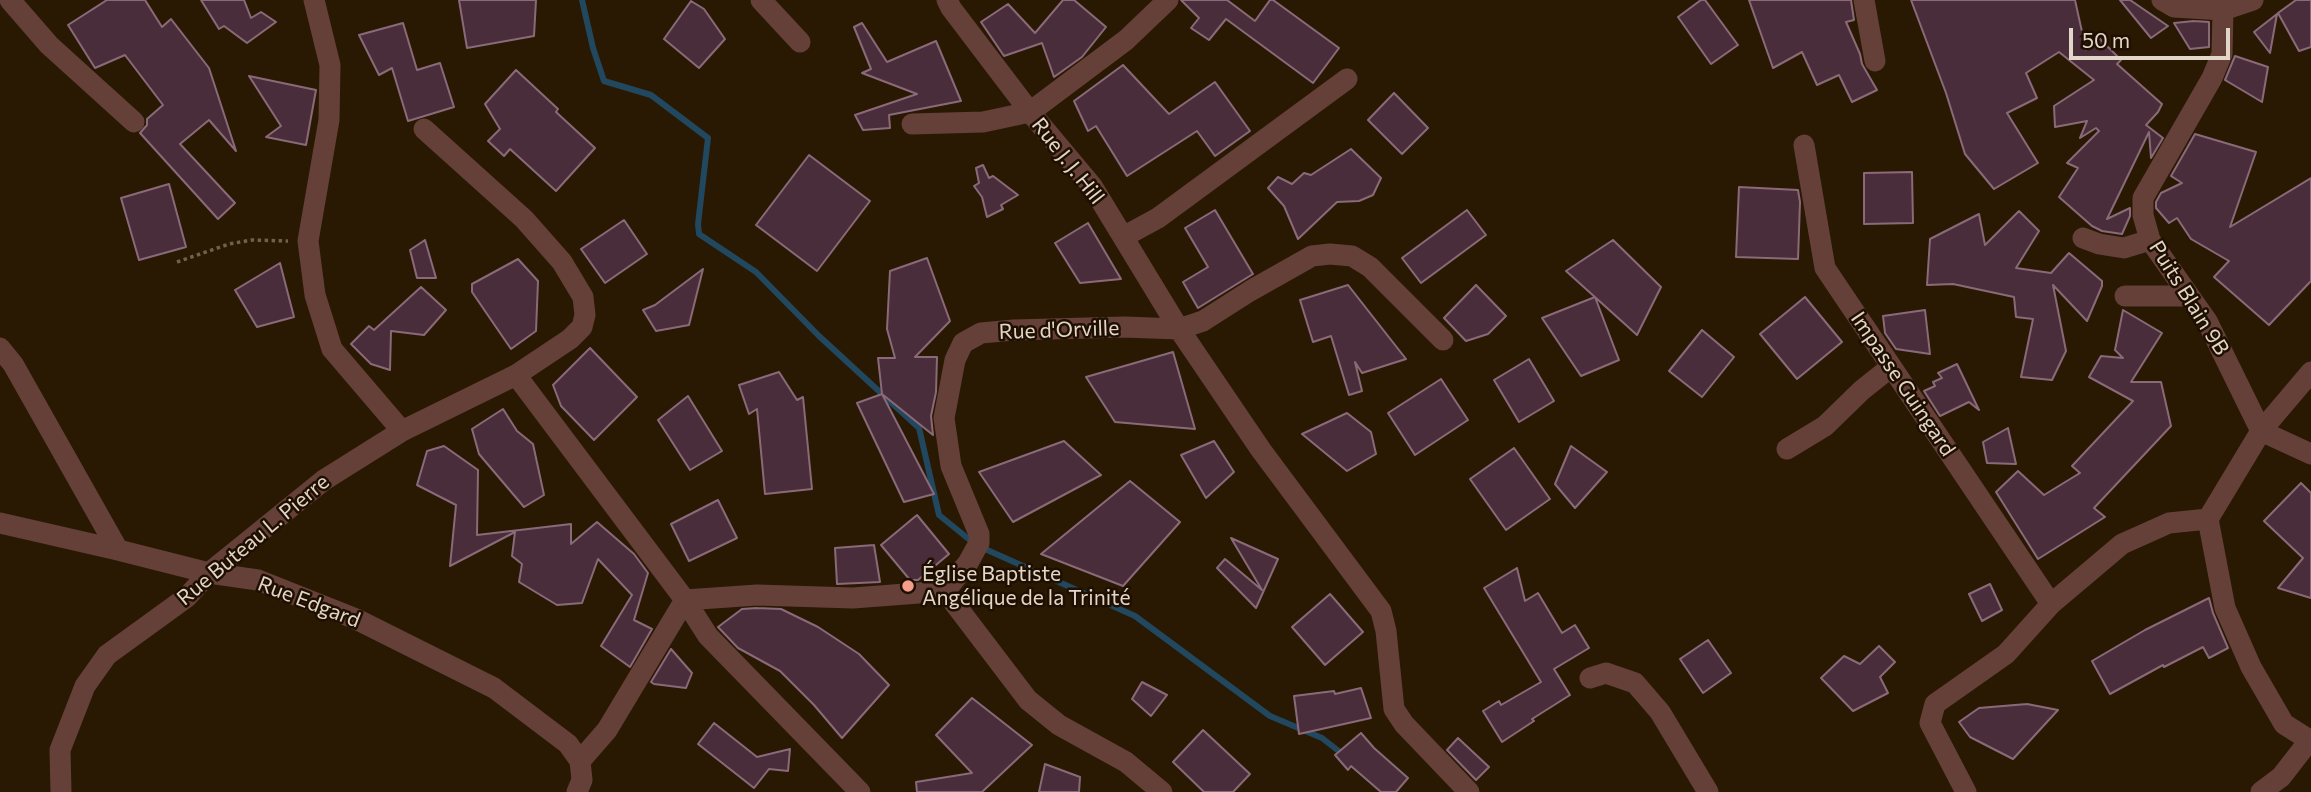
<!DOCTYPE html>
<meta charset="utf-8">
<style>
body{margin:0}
#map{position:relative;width:2311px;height:792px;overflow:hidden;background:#291902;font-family:Commissioner,sans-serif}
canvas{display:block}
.scale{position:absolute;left:2069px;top:28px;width:161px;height:32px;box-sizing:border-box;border:4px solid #e1d6c8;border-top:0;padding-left:9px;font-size:21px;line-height:24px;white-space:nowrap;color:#e1d6c8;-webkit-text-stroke:5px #1f0f00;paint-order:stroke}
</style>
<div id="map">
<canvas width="2311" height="792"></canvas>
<div class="scale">50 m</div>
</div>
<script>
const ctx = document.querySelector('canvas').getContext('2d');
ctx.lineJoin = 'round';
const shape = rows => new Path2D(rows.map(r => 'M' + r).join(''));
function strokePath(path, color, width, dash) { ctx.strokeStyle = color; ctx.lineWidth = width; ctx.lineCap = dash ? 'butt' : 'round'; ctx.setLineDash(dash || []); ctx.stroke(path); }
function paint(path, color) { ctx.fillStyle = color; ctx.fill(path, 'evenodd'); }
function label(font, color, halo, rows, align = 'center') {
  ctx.font = font + ' Commissioner,sans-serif'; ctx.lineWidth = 5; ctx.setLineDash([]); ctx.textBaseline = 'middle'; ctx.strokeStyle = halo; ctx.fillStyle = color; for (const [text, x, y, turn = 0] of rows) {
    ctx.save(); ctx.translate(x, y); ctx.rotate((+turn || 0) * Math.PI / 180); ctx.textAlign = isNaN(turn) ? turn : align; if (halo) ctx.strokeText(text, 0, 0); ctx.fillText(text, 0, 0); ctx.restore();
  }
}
const stream = shape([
 [582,0,593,48,604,81,651,95,708,138,698,224,699,234,756,272,819,336,919,428,939,515,976,545,1135,616,1270,716,1322,738,1345,756]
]);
const building = shape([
 [107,0,145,0,162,27,171,19,209,68,236,151,209,120,180,144,235,203,218,219,140,133,147,125,147,119,163,105,125,55,95,68,68,25,107,0],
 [201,0,244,0,251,18,261,12,276,22,247,43,224,26,219,29,201,0],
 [459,0,536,0,534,36,467,48,459,0],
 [1063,0,1074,0,1106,27,1082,57,1054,77,1042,43,1004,56,981,22,1008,4,1035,33,1063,0],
 [1181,0,1227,0,1255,21,1270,0,1273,0,1339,48,1313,83,1226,19,1209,40,1191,28,1199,18,1181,0],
 [1701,0,1705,0,1738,45,1711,64,1678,17,1701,0],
 [1749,0,1851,0,1854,20,1846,22,1860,54,1862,64,1877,90,1852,102,1839,75,1817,85,1802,52,1773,68,1749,0],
 [1911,0,2075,0,2086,50,2099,38,2121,60,2117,64,2162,104,2158,112,2146,125,2163,138,2151,158,2149,132,2107,219,2130,208,2130,216,2122,234,2102,231,2092,226,2059,197,2078,168,2067,163,2099,131,2096,128,2080,138,2087,121,2055,127,2054,106,2094,80,2059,52,2026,73,2037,98,2007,113,2038,163,1994,189,1965,154,1946,93,1911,0],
 [2120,0,2130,0,2168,26,2151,38,2120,0],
 [2296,0,2311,0,2311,47,2299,51,2278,13,2296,0],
 [691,1,704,9,725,39,699,68,664,39,691,1],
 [2277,14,2270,53,2254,32,2277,14],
 [2194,21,2209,22,2209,47,2190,49,2174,23,2194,21],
 [403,23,417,70,440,63,454,107,408,121,392,68,379,75,359,35,403,23],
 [862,23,887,62,936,41,961,101,889,115,890,128,863,130,855,115,917,94,862,73,871,69,854,27,862,23],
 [2235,56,2268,67,2262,102,2225,80,2235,56],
 [1123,65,1169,114,1215,82,1250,131,1215,156,1197,131,1127,176,1096,126,1088,131,1074,101,1123,65],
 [516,70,558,109,556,112,595,148,556,191,510,149,504,156,488,141,500,129,485,104,516,70],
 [249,76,316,90,306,145,266,137,281,126,249,76],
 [1394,93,1428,128,1402,154,1368,120,1394,93],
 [2195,134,2256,152,2230,227,2311,178,2311,281,2269,325,2214,277,2229,261,2191,239,2177,218,2169,223,2156,208,2156,202,2161,193,2182,183,2171,176,2195,134],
 [1351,149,1381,178,1373,195,1359,201,1337,202,1298,239,1284,206,1268,188,1278,177,1292,184,1304,173,1311,175,1351,149],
 [809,155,870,201,817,271,756,225,809,155],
 [983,165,989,178,993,176,1018,195,1001,205,1003,209,987,217,982,197,974,186,979,183,976,168,983,165],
 [1912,172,1913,223,1864,224,1864,173,1912,172],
 [169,184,186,247,139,260,121,198,169,184],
 [1739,187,1798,190,1800,202,1798,259,1736,257,1739,187],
 [1215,210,1253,274,1198,308,1183,282,1208,267,1185,228,1215,210],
 [1467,210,1486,235,1421,283,1402,258,1467,210],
 [2019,211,2039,231,2016,268,2051,273,2069,253,2102,281,2102,286,2087,321,2053,285,2066,351,2052,380,2021,377,2033,319,2016,317,2014,297,1953,284,1927,285,1930,239,1979,214,1985,245,2019,211],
 [624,220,647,254,605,283,581,249,624,220],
 [1088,223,1121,279,1080,283,1055,243,1088,223],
 [425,240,436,278,417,278,410,250,425,240],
 [1613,240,1661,287,1637,335,1566,271,1613,240],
 [927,258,950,321,915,357,937,357,936,392,931,416,933,435,882,394,878,358,895,358,887,329,890,271,927,258],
 [518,259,538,281,536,331,511,349,472,292,472,284,518,259],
 [280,263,294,317,257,327,235,290,280,263],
 [703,269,689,325,656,331,643,310,655,305,703,269],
 [1348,285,1406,359,1362,373,1355,362,1362,391,1349,395,1331,336,1313,342,1300,300,1348,285],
 [1476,285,1506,316,1488,334,1466,341,1444,318,1476,285],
 [421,287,446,310,424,335,391,331,390,370,371,364,351,344,369,326,374,330,421,287],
 [1595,297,1619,360,1581,376,1542,318,1595,297],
 [1805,297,1842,342,1797,379,1760,334,1805,297],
 [1925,310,1930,354,1896,349,1885,333,1883,316,1925,310],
 [2123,310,2162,333,2131,382,2161,382,2171,426,2094,508,2105,517,2038,559,1996,492,2018,471,2044,495,2080,473,2072,466,2133,401,2089,377,2101,356,2123,358,2115,350,2123,310],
 [1702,330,1734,357,1702,397,1669,371,1702,330],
 [590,348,637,397,594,440,561,406,553,385,590,348],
 [1173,352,1195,429,1115,422,1086,377,1173,352],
 [1529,359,1554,401,1519,422,1494,380,1529,359],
 [1957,364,1979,410,1969,402,1940,416,1924,391,1935,386,1933,382,1942,378,1938,373,1957,364],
 [779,372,797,400,803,397,812,489,765,494,757,409,749,414,739,385,779,372],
 [1441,379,1468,420,1415,455,1388,413,1441,379],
 [882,394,934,494,904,502,857,403,882,394],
 [688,396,722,451,690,470,658,420,688,396],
 [503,409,517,431,533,444,544,495,524,507,479,454,472,429,503,409],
 [1347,413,1371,432,1376,454,1347,471,1302,434,1347,413],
 [2008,428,2016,464,1987,463,1983,442,2008,428],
 [1064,441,1101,475,1013,522,979,472,1064,441],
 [1214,441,1234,472,1206,498,1181,455,1214,441],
 [444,446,478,470,477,535,571,524,571,544,597,522,634,554,648,573,634,620,652,629,630,667,601,646,632,595,598,559,582,603,557,605,519,582,522,564,512,556,515,532,450,566,456,505,417,485,427,451,444,446],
 [1571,446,1607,472,1575,508,1555,484,1571,446],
 [1514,448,1550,499,1506,530,1470,479,1514,448],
 [1130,481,1180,522,1123,586,1041,554,1130,481],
 [2301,483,2311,493,2311,598,2278,588,2303,558,2264,521,2301,483],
 [718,500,737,538,689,561,671,524,718,500],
 [917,515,949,554,918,580,910,580,881,545,917,515],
 [1231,538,1278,559,1256,608,1217,568,1225,559,1262,590,1231,538],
 [874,545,880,582,837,584,835,548,874,545],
 [1517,568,1525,601,1538,593,1562,633,1575,625,1589,648,1554,669,1570,695,1532,719,1534,721,1502,742,1483,711,1499,701,1501,705,1541,682,1484,588,1517,568],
 [1990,584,2002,610,1982,621,1969,594,1990,584],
 [1330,594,1363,632,1325,665,1292,627,1330,594],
 [2209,598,2213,613,2228,648,2209,658,2203,647,2164,667,2163,665,2110,694,2092,661,2145,630,2209,598],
 [757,608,781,609,818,627,859,654,889,685,842,738,814,705,780,671,738,648,718,627,742,609,757,608],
 [1708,640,1731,673,1703,693,1680,659,1708,640],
 [1879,646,1895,662,1880,677,1888,693,1853,711,1821,678,1844,656,1860,664,1879,646],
 [671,649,692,673,686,688,654,684,651,682,671,649],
 [1142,682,1167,695,1151,716,1132,699,1142,682],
 [1361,688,1371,718,1299,734,1294,696,1334,691,1335,694,1361,688],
 [972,698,1032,745,982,792,917,792,916,782,972,773,936,735,972,698],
 [2027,704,2058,710,2013,759,1970,737,1959,722,1979,708,2027,704],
 [714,723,757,757,790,749,788,771,769,769,754,788,698,744,714,723],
 [1203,730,1250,774,1233,792,1204,792,1173,762,1203,730],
 [1361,733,1374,748,1408,778,1396,792,1381,792,1351,766,1348,770,1335,755,1361,733],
 [1458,738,1489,767,1476,780,1447,750,1458,738],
 [1045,764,1080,777,1079,792,1039,792,1045,764]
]);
const path = shape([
 [177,262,229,244,252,240,288,241]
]);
const minor = shape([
 [10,0,49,45,134,122],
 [314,0,330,65,329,120,308,241,315,295,332,349,402,431],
 [761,0,800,42],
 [947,0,951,8,1030,112,1092,186,1179,329,1261,450,1381,611,1386,631,1394,709,1404,724,1469,792],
 [1864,0,1875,61],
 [2162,0,2174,7,2223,10,2253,0],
 [2223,10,2222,54,2212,78,2143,198,2143,215,2150,240,2207,321,2261,431,2311,454],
 [912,124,983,122,1030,112,1126,40,1168,0],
 [1804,145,1825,268,2051,604],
 [1123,237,1158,218,1347,79],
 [2083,238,2099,244,2124,248,2150,240],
 [2125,296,2188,296],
 [0,348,13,364,118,550,209,573,258,580,356,619,494,688,568,744,580,761,582,780,577,792],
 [2311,372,2261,431,2208,519,2225,608,2251,667,2284,724,2311,741],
 [516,375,685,600,708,636,860,792],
 [1787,449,1825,426,1862,390,1891,367],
 [0,523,118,550],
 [1590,678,1606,673,1635,683,1660,712,1708,792],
 [580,761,607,730,685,600,757,595,853,598,945,591],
 [61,792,60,750,85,686,107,655,187,597,209,573,324,480,402,431,516,375,570,339,582,327,585,315,583,297,562,262,524,219,424,129],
 [1162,792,1126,762,1059,725,1028,700,945,591,968,563,979,543,979,534,951,466,944,418,955,360,963,343,981,333,1014,330,1124,327,1179,329,1203,321,1250,291,1312,256,1330,254,1352,256,1370,267,1443,340],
 [1966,792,1930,723,1935,704,2006,654,2051,604,2122,544,2169,523,2208,519],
 [2261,792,2281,777,2309,741]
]);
const markers = [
 [908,586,7,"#f49d8d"]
];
const streetNames = [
 ["Rue J. J. Hill",1068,161,52],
 ["Puits Blain 9B",2189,298,58],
 ["Rue d'Orville",1059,330,-2],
 ["Impasse Guingard",1903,384,56],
 ["Rue Buteau L. Pierre",253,540,-40],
 ["Rue Edgard",309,602,21]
];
const poiNames = [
 ["Église Baptiste",922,574],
 ["Angélique de la Trinité",922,598]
];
strokePath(stream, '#21485f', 6);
paint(building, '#492d3b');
strokePath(building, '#8a6a79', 2);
strokePath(path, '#70614e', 3.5, [3.5, 3.5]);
strokePath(minor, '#654039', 21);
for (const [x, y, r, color] of markers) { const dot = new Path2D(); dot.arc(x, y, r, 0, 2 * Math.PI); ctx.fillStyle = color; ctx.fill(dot); strokePath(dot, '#1f0f00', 2.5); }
label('21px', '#e1d6c8', '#1f0f00', streetNames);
label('21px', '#e1d6c8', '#1f0f00', poiNames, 'left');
</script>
